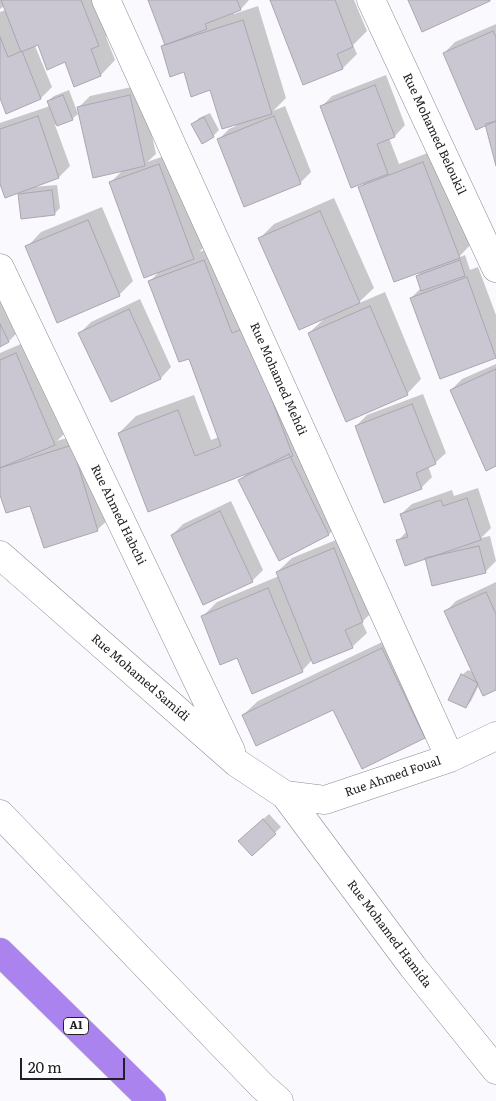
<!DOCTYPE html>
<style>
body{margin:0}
#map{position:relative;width:496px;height:1101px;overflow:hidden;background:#faf9fd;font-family:Literata,serif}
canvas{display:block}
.scale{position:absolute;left:20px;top:1058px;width:105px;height:22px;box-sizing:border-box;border:2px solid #212024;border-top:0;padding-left:6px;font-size:15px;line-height:18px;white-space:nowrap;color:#212024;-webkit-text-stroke:4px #fff;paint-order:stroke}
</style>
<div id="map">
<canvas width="496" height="1101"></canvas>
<div class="scale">20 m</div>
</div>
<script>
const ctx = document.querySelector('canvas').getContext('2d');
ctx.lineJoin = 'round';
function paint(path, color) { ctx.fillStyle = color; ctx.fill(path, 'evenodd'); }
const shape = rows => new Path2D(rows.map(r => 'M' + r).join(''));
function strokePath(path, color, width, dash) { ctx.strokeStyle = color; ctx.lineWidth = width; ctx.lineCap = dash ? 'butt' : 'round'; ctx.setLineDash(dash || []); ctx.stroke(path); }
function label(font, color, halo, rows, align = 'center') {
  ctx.font = font + ' Literata,serif'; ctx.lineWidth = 4; ctx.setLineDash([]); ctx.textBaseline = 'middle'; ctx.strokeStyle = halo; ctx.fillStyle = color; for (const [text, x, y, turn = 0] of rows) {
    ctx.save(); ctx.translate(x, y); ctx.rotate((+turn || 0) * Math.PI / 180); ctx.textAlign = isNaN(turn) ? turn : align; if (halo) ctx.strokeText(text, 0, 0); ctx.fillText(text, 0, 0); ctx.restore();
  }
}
const shadow = shape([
 [0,0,101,0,113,31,106,37,115,60,101,75,75,85,66,61,39,44,35,46,52,87,41,98,7,112,0,95,0,12,6,10,4,6,0,9],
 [150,0,249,0,241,9,233,12,234,14,258,6,286,98,273,111,285,106,311,172,300,183,218,140,229,129,236,126,235,124,211,89,185,71,162,46,166,42],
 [271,0,354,0,367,31,353,45,357,54,343,68,304,83],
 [496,24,496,161,486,123,444,53,455,42],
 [386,75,405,125,395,136,389,138,399,164,438,149,473,242,458,258,465,255,470,270,478,267,496,315,496,357,441,377,411,298,421,288,417,276,423,270,360,188,366,181,321,107,332,96],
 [141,85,156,154,147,162,170,154,204,247,199,252,221,244,340,524,329,534,240,480,248,472,149,510,119,433,136,416,194,395,211,440,219,437,189,357,150,281,161,270,110,183,124,169,79,107,90,96],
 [69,90,78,114,72,119,55,125,70,166,59,177,33,187,57,185,60,208,54,214,19,194,23,190,0,180,0,123,50,106,48,101,54,96],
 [210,113,219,130,213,136,193,124,199,118],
 [334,198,374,288,357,304,385,292,421,379,407,394,309,333,326,317,260,238,274,224],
 [102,207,133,281,119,295,27,247,41,232],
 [0,280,23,327,9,341,0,346],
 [140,299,171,367,161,378,112,401,80,333,91,322],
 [30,340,69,429,57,441,86,432,112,516,97,530,0,490,0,353],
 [496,364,496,465,451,390,462,379],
 [423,394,446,453,435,463,428,466,432,477,421,488,356,426,367,415],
 [478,488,491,528,481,538,490,536,496,561,485,572,426,557,398,541,407,531,401,514,412,504,452,490,454,496],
 [231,501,263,570,252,581,172,535,183,524],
 [348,535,377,607,362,622,367,633,352,647,312,660,302,671,238,656,202,617,217,602,279,576,277,572,292,558],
 [496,582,496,689,479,685,471,701,466,707,462,675,468,670,473,672,446,611,456,601],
 [397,635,439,723,424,737,334,708,243,715,258,701],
 [269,814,281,827,252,854,246,835]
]);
const building = shape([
 [1,0,81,0,99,46,91,49,101,76,74,87,65,62,47,70,38,45,21,52,1,0],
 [148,0,237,0,241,10,205,24,207,29,165,45,148,0],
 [270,0,335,0,353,47,337,54,343,69,303,85,270,0],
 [408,0,490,0,490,1,422,32,408,0],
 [243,20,272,114,222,129,210,90,191,97,184,72,170,77,161,46,243,20],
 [493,31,496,37,496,121,476,130,443,53,493,31],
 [0,37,8,57,22,51,41,99,6,114,0,98,0,37],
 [375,85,395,137,377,144,388,174,351,188,320,106,375,85],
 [63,95,73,120,57,126,47,101,63,95],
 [130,95,145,166,93,178,77,107,130,95],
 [38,116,59,178,5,198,0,184,0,129,38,116],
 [274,116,301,184,244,207,217,139,274,116],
 [204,117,214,137,202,144,191,124,204,117],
 [496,121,496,166,485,124,496,121],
 [423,162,460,258,394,282,358,187,423,162],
 [159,164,194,259,144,278,109,182,159,164],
 [52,190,55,215,21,219,18,194,52,190],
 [320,211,360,303,299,330,258,238,320,211],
 [88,220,120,296,57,323,25,246,88,220],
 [204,260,232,333,245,328,293,456,148,512,118,433,178,410,195,456,221,446,189,359,179,362,148,281,204,260],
 [460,260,465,276,421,291,416,276,460,260],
 [467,277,496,358,440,379,410,298,467,277],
 [370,306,408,395,346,422,308,333,370,306],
 [129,309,161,379,111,402,78,333,129,309],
 [0,324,9,342,0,347,0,324],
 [16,353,55,445,0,468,0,360,16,353],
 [496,369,496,466,486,471,450,390,496,369],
 [412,404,436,464,416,473,422,489,384,503,355,426,412,404],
 [72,445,98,531,44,548,30,506,6,513,0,495,0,468,72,445],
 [289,454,329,535,279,561,238,480,289,454],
 [467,498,481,540,405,566,396,540,408,537,400,514,441,500,443,506,467,498],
 [220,511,253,582,203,605,171,535,220,511],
 [479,546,486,573,432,586,425,558,479,546],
 [334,548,363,622,345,630,353,648,313,664,276,572,334,548],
 [268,588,303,672,252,694,237,658,220,665,201,616,268,588],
 [486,592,496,614,496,690,483,696,444,611,486,592],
 [382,648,425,738,362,769,333,710,256,746,242,715,382,648],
 [461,674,478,683,466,708,448,700,461,674],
 [263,819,276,834,252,856,238,841,263,819]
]);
const minor = shape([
 [106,0,450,758],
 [371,0,496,268],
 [0,268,231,751],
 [0,555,237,763,285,795,413,967,496,1070],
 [285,795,325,800,450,758,496,736]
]);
const secondary = shape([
 [0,814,262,1086,279,1101]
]);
const motorway = shape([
 [0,952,152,1101]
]);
const shields = [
 [76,1026,25]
];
const shieldNames = [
 ["A1",76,1026]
];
const streetNames = [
 ["Rue Mohamed Beloukil",434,134,65],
 ["Rue Mohamed Mehdi",278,379,66],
 ["Rue Ahmed Habchi",118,515,64],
 ["Rue Mohamed Samidi",140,678,41],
 ["Rue Ahmed Foual",393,777,-19],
 ["Rue Mohamed Hamida",389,934,53]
];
paint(shadow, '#0003');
paint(building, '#cbc7d2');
strokePath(building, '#aaa6b1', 1);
strokePath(minor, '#8e8b95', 29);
strokePath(secondary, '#8e8b95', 29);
strokePath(motorway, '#d7d7d8', 29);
strokePath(minor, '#fff', 28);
strokePath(secondary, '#fff', 28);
strokePath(motorway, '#ab83ee', 28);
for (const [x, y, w] of shields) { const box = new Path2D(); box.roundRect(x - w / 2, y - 8.5, w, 17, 4); ctx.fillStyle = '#fff'; ctx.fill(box); strokePath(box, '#212024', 1); }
label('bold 11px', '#212024', null, shieldNames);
label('12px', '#212024', '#fff', streetNames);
</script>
